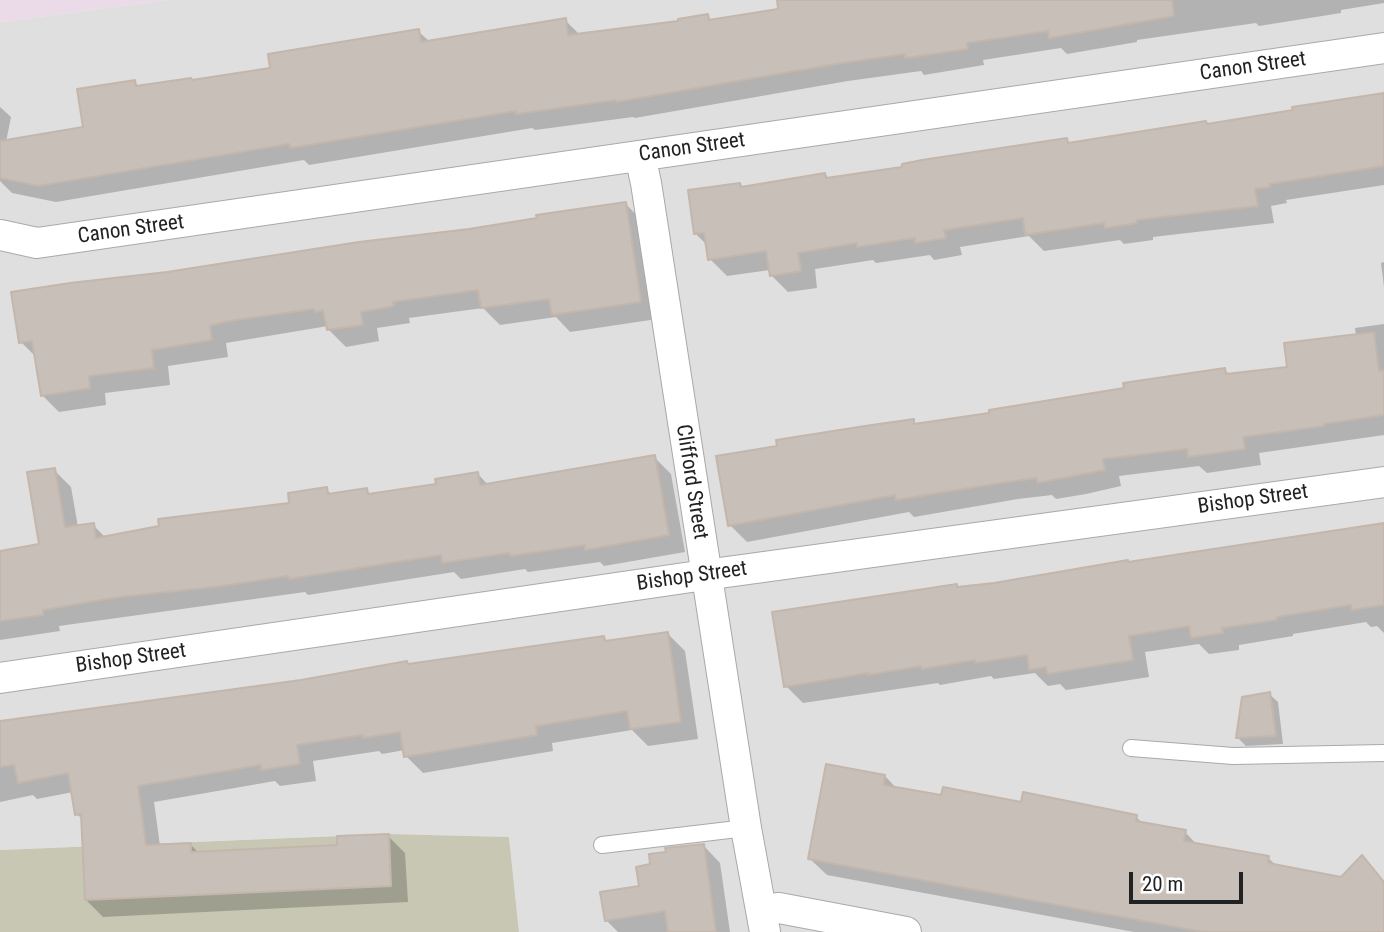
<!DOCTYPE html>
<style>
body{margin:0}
#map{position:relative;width:1384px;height:932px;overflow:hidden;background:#f2efe9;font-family:"Roboto Condensed",sans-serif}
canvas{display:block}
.scale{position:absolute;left:1129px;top:872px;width:114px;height:32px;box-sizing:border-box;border:4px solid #222;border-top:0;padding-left:9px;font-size:21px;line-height:24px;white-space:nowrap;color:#222;-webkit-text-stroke:5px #fff;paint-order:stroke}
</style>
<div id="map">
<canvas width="1384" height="932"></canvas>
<div class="scale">20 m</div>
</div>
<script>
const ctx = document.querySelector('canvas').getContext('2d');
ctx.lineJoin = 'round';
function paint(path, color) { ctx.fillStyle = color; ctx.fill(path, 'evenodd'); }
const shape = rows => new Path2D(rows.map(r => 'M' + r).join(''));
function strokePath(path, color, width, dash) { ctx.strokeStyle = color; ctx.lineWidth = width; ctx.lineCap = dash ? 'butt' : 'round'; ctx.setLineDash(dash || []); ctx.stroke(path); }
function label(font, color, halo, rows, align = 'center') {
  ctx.font = font + ' "Roboto Condensed",sans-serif'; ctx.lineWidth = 5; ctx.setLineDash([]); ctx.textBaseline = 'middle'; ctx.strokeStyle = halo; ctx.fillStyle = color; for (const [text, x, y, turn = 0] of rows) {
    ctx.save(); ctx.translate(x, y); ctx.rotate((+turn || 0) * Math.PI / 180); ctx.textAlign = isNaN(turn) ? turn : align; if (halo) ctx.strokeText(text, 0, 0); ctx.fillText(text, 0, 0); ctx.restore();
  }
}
const residential = shape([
 [168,0,1384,0,1384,932,519,932,509,837,389,834,0,850,0,22]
]);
const industrial = shape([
 [0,0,168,0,0,22]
]);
const construction = shape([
 [389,834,509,837,519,932,0,932,0,850]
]);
const shadow = shape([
 [779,0,1384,0,1384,3,1341,10,1341,13,1259,26,1256,23,1137,40,1137,42,1067,54,1061,48,983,60,984,65,924,75,921,71,848,81,635,118,633,117,535,130,532,128,309,165,304,160,56,202,12,193,0,181,0,107,11,117,6,142,85,129,134,82,140,87,272,70,418,31,430,42,565,20,580,35,680,22,708,16,713,22,780,11],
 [1384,95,1384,185,1286,200,1287,203,1271,206,1274,223,1153,237,1153,240,1124,244,1120,240,1044,251,1029,236,960,247,962,255,934,260,930,255,876,263,873,260,815,269,817,288,788,292,771,275,770,270,727,276,710,259,708,246,696,234,740,184,744,188,825,174,830,180,1067,140,1071,144,1208,125],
 [625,203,642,221,657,319,570,332,556,317,500,325,483,308,409,318,410,323,377,328,379,341,346,347,329,330,328,326,226,343,228,357,168,366,170,385,105,393,106,405,59,412,42,395,37,358,21,342,167,274,469,230],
 [1384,262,1384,287,1381,263],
 [1384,324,1384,435,1259,453,1261,465,1207,473,1199,466,1119,476,1121,486,1086,494,1056,499,1052,495,1018,499,914,517,909,512,747,542,730,525,913,421,918,425,991,414,1224,369,1230,375,1289,368,1356,336,1355,328],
 [654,457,671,474,685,552,604,566,600,562,528,572,525,569,461,579,454,572,308,595,305,592,59,626,60,631,0,640,0,572,41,546,54,470,71,487,78,527,93,525,106,538,291,504,326,489,332,495,366,490,371,496,438,485,478,474,488,485],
 [1384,525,1384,633,1377,626,1371,627,1366,622,1293,634,1293,636,1239,645,1239,650,1209,654,1199,644,1145,652,1149,677,1066,690,1060,684,1048,686,1035,673,994,679,991,676,940,685,938,683,803,703,786,686,956,586,959,589],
 [668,634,685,651,698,739,648,746,632,730,552,743,553,751,423,773,406,756,405,750,382,754,379,751,313,761,316,781,280,786,275,781,154,802,160,846,190,844,199,853,339,846,388,836,405,853,408,902,103,917,86,900,83,820,77,814,73,792,37,799,33,795,0,802,0,722,603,638,608,642],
 [1269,694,1278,702,1283,744,1246,746,1237,737],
 [885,776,897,789,943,797,1136,817,1144,824,1185,832,1198,846,1268,858,1277,866,1342,879,1362,858,1384,881,1384,932,1134,932,827,875,810,859],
 [703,845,720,863,730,932,618,932,606,920,641,887,652,865]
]);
const building = shape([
 [777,0,1172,0,1174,16,1049,38,1048,31,967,43,968,49,905,58,905,54,830,65,616,102,616,100,516,114,516,111,290,148,289,144,38,186,0,178,0,141,83,127,77,89,135,80,136,86,191,78,192,80,270,68,268,54,419,29,421,42,566,18,568,35,678,21,678,19,708,14,709,20,778,9,777,0],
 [1384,93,1384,166,1270,184,1270,187,1255,189,1258,206,1137,220,1137,223,1105,228,1104,223,1025,235,1023,218,944,230,946,238,915,243,915,238,857,247,857,243,798,253,801,271,770,276,766,251,708,260,704,233,694,234,688,190,740,183,741,187,825,173,826,178,902,167,902,164,922,160,1067,138,1068,143,1206,121,1207,124,1293,110,1292,107,1384,93],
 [626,202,641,302,552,315,549,299,481,308,478,290,393,302,394,306,361,312,363,325,327,330,323,310,315,312,314,309,229,321,210,326,212,340,152,350,154,368,89,376,90,388,41,396,32,341,19,343,11,292,70,283,167,272,359,242,469,229,537,218,536,215,626,202],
 [1374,332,1379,371,1384,370,1384,415,1324,424,1324,426,1243,437,1245,449,1188,457,1187,449,1103,459,1105,470,1068,477,1037,483,1037,478,1000,483,896,500,895,495,728,526,716,456,777,446,776,440,865,426,914,419,914,424,989,413,989,410,1124,388,1123,383,1225,368,1226,374,1287,367,1284,343,1374,332],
 [655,455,669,535,585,550,585,545,510,556,509,553,442,563,441,555,289,579,288,576,215,587,119,597,43,610,43,615,0,621,0,551,39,544,27,472,55,468,65,527,94,523,96,538,159,526,158,519,289,503,288,493,327,487,328,494,367,488,368,494,436,484,435,479,478,472,480,485,655,455],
 [1384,523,1384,605,1352,610,1351,605,1277,617,1277,620,1222,628,1223,633,1191,638,1189,626,1129,636,1133,660,1047,674,1046,667,1029,670,1027,655,975,663,975,660,922,669,921,666,868,675,868,673,784,687,772,612,957,584,957,587,994,583,1128,560,1128,562,1384,523],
 [668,632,681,722,630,729,627,711,536,726,537,735,404,757,400,732,363,738,363,735,297,745,300,764,261,770,261,765,138,786,146,845,191,843,191,852,337,845,337,836,389,834,391,886,85,900,81,814,75,815,68,773,18,783,14,765,0,767,0,721,301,680,407,661,408,664,604,636,605,641,668,632],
 [1270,692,1276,736,1236,738,1242,697,1270,692],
 [826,764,885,775,884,785,941,795,943,787,1021,802,1023,792,1137,815,1136,821,1186,830,1184,841,1269,856,1268,863,1341,877,1362,855,1384,882,1384,932,1203,932,808,859,826,764],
 [704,844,716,932,668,932,665,911,605,921,600,892,639,886,636,867,650,864,649,854,666,852,665,848,704,844]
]);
const lane = shape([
 [1131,748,1233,756,1384,753],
 [602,845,746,828]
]);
const street = shape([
 [640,156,646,183,746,828,765,932],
 [0,235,37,243,1384,48],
 [0,678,705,575,1384,482],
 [762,910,779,908,906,932]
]);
const streetNames = [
 ["Canon Street",1253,67,-8],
 ["Canon Street",692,148,-8],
 ["Canon Street",131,230,-8],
 ["Clifford Street",691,482,81],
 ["Bishop Street",1253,500,-8],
 ["Bishop Street",692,577,-8],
 ["Bishop Street",131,659,-8]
];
paint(residential, '#e0dfdf');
paint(industrial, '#ebdbe8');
paint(construction, '#c7c7b4');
paint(shadow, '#0003');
paint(building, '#c7bfb8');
strokePath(building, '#c4b6ab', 2);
strokePath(lane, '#a9a9a9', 18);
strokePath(street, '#a9a9a9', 32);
strokePath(lane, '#fff', 16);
strokePath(street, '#fff', 30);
label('21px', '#222', '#fff', streetNames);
</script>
